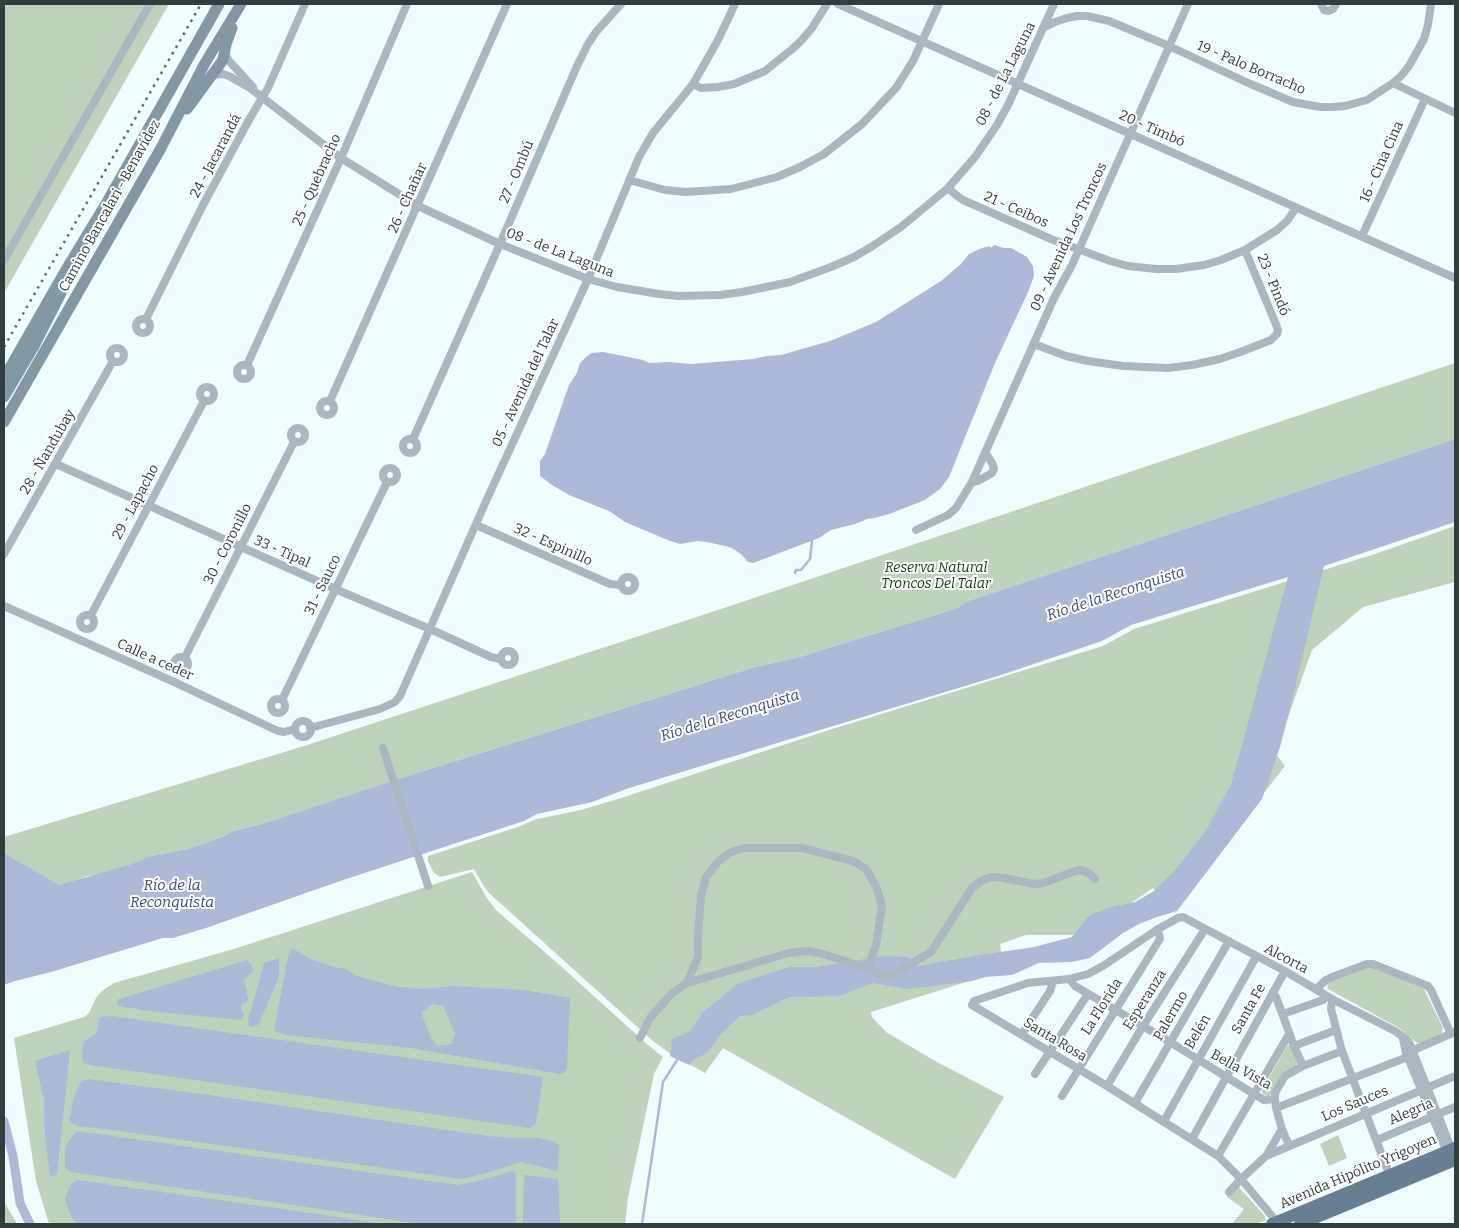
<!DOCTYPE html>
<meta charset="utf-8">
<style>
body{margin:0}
#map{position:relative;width:1459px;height:1228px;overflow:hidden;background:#effdff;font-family:Bitter,serif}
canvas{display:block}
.frame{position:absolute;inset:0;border:5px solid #313e40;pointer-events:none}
</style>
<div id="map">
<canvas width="1459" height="1228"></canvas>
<div class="frame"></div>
</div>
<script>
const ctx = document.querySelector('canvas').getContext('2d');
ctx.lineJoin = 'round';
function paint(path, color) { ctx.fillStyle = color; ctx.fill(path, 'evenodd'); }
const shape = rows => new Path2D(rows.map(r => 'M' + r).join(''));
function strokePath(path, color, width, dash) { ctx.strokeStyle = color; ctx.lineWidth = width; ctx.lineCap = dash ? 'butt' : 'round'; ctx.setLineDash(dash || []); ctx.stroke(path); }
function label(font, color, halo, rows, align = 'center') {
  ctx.font = font + ' Bitter,serif'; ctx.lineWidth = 4; ctx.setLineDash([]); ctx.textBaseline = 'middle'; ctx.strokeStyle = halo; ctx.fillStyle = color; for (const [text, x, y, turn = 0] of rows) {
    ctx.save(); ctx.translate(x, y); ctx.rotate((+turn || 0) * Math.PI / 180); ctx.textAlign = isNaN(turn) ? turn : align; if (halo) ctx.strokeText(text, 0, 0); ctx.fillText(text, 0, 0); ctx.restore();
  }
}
const green = shape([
 [4,4,169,4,4,293],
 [1455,363,1455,439,965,602,959,607,942,613,796,658,755,667,379,785,262,824,233,831,224,836,188,849,151,856,128,865,105,873,87,876,69,883,58,885,4,853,4,837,301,747,730,606],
 [1455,526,1455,582,1363,607,1312,650,1275,753,1285,766,1174,908,1153,888,1124,908,1080,935,1026,935,1000,944,1004,970,871,1012,872,1017,886,1032,935,1061,1004,1097,955,1179,723,1048,705,1073,668,1052,653,1041,489,893,483,885,474,869,440,877,434,873,428,861,428,856,518,827,537,819,581,810,621,798,829,730,1103,646,1134,629,1375,554],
 [472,872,486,897,497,911,555,961,648,1045,663,1057,654,1074,628,1198,625,1224,49,1224,36,1181,14,1038,84,1017,89,1013,96,998,102,991,114,983,234,949],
 [1370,966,1424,989,1443,1028,1441,1035,1421,1044,1417,1043,1399,1028,1328,989,1327,983,1330,981],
 [1290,1045,1298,1063,1297,1066,1283,1073,1270,1096,1268,1097,1262,1093,1262,1090,1287,1046],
 [1338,1135,1347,1158,1329,1166,1320,1144],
 [1237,1185,1264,1215,1266,1220,1255,1224,1232,1224,1244,1209,1227,1197],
 [4,1196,5,1203,17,1224,4,1224]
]);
const water = shape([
 [994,245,1004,248,1011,248,1027,257,1033,266,1034,276,1028,292,995,363,949,477,940,489,925,500,889,514,871,519,870,518,855,524,831,530,819,538,753,563,748,562,741,554,732,548,725,546,707,542,697,541,680,544,670,541,625,522,609,511,569,495,552,485,540,476,540,461,545,454,569,385,577,373,580,363,587,356,592,353,603,352,643,360,649,363,668,362,691,364,753,359,767,356,781,355,830,341,876,322,941,281,961,264,969,254,982,248,990,246,991,248],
 [1455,439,1455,522,1324,566,1290,709,1280,747,1262,799,1177,911,1157,917,1139,924,1123,933,1090,958,1072,962,1039,963,1012,975,986,977,972,981,908,989,873,983,839,996,789,997,752,1015,740,1016,719,1036,707,1053,693,1060,689,1065,670,1056,672,1039,690,1032,702,1013,739,983,790,967,816,967,883,956,909,957,918,966,980,955,1034,947,1072,937,1090,915,1112,907,1135,902,1154,891,1177,868,1207,829,1216,811,1231,785,1288,577,1131,625,1102,641,998,676,629,788,592,802,537,814,524,821,346,879,206,928,173,938,163,938,51,972,15,981,4,985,4,853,59,885,128,865,151,856,188,849,224,836,233,831,262,824,379,785,755,667,796,658,942,613,959,607,965,602],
 [294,949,308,958,337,968,344,968,356,976,398,987,424,989,453,986,524,990,570,998,567,1069,563,1073,560,1074,411,1048,286,1035,274,1031,288,957,290,951],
 [433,1004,443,1006,447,1014,455,1034,452,1044,437,1046,431,1038,421,1012],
 [279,958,279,976,266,1008,258,1025,252,1027,249,1026,248,1020,264,963],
 [247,960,251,964,253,972,244,979,248,999,247,1002,243,1003,242,1005,241,1008,244,1015,241,1020,149,1011,119,1006,117,1004,117,1000,119,999],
 [112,1016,543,1077,536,1123,530,1128,90,1065,84,1063,82,1058,83,1042,96,1034,100,1017],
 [70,1050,57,1175,50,1176,45,1135,44,1100,35,1061],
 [88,1079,209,1095,488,1136,511,1138,538,1138,552,1141,556,1143,559,1146,558,1171,521,1162,483,1174,461,1179,106,1129,78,1126,72,1124,69,1120,74,1097,81,1081],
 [78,1131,458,1185,482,1180,512,1171,515,1173,516,1178,516,1224,421,1224,72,1172,66,1169,65,1166,65,1147,73,1135],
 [524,1175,558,1179,560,1224,523,1224],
 [77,1180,317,1214,383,1224,76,1224,70,1214,65,1199,70,1185]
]);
const stream = shape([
 [795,573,796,570,801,570,810,559,812,541],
 [642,1224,663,1082,679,1057]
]);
const canal = shape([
 [4,1121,13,1156,20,1203,30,1224]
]);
const minor = shape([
 [838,4,1455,278],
 [1321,4,1324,10,1329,11,1333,9,1336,4],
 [1043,28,1055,22,1067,18,1077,16,1087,16,1109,21,1169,46,1246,82,1293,102,1320,107,1332,107,1345,106,1367,100,1393,83,1401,76,1409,66,1424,39,1428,25,1431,4],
 [225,54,229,61,253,87],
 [212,75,223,74,229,76,250,88,341,158,418,206,500,244,588,279,617,287,659,294,678,296,720,295,742,292,790,282,831,267,854,257,871,247,901,227,948,188,975,157,997,125,1008,105,1054,4],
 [1393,83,1455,113],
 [693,84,701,88,718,87,734,84,765,71,791,50,801,41,812,28,827,4],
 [629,180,665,190,686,192,731,189,777,177,800,167,824,154,862,124,896,88,913,61,939,4],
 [948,188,956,195,963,200,1051,239,1110,261,1128,266,1156,269,1176,269,1204,265,1221,260,1245,250,1277,230,1287,221,1296,208],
 [1362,236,1425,99],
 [4,260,150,4],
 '136 326a7 7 0 1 1 14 0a7 7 0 1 1-14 0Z',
 [146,319,203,205,250,118,268,88,305,4],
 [1034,344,1066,356,1088,361,1123,366,1168,368,1192,365,1220,359,1243,351,1271,340,1277,334,1278,330,1275,322,1245,250],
 '110 355a7 7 0 1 1 14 0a7 7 0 1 1-14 0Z',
 '237 372a7 7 0 1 1 14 0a7 7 0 1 1-14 0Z',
 [247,365,341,158,407,4],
 '200 394a7 7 0 1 1 14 0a7 7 0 1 1-14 0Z',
 '320 408a7 7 0 1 1 14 0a7 7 0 1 1-14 0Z',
 [330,401,507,4],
 '291 435a7 7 0 1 1 14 0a7 7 0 1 1-14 0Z',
 '403 446a7 7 0 1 1 14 0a7 7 0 1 1-14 0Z',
 [413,439,500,244,577,66,588,44,596,32,621,4],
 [56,464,335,589,430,629,491,657,500,659],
 '383 475a7 7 0 1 1 14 0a7 7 0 1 1-14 0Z',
 [972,482,1054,298,1072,265,1188,4],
 [476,525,610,584,621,585],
 [916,530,948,515,956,508,972,482,978,481,992,473,994,469,992,463,985,452],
 [4,554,113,361],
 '621 584a7 7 0 1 1 14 0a7 7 0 1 1-14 0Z',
 [4,606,172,681,278,731,284,732,295,729],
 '80 622a7 7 0 1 1 14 0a7 7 0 1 1-14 0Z',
 [91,615,204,401],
 '501 658a7 7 0 1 1 14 0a7 7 0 1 1-14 0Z',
 '174 664a7 7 0 1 1 14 0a7 7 0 1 1-14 0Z',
 [185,657,294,442],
 '271 706a7 7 0 1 1 14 0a7 7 0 1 1-14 0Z',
 [282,700,387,482],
 '295 729a8 8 0 1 1 16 0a8 8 0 1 1-16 0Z',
 [310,728,380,709,395,702,400,696,487,499,588,279,639,157,653,133,693,84,718,40,735,4],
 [383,748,428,886],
 [1069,979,1075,986,1170,1042,1254,1094,1264,1100,1275,1099],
 [687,983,698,957,698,936,701,896,706,877,718,862,729,853,744,848,802,848,853,861,866,869,876,886,882,906,876,946,867,968],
 [1316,989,1326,980,1332,977,1367,964,1373,964,1428,986,1431,990,1451,1034],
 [1273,992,1276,997,1294,1046,1303,1066],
 [1332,999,1331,1009,1342,1051,1391,1179],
 [1283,1014,1323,1000,1326,996],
 [1022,1034,1050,991,1053,982],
 [640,1038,650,1018,672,993,687,983,789,953,808,951,823,954,867,968,882,975,892,975,931,952,972,888,981,881,991,877,1004,878,1034,884,1044,883,1072,872,1081,870,1089,873,1095,879],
 [1403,1039,1406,1053,1447,1152],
 [1294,1046,1336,1030],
 [1342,1051,1303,1066,1285,1076,1275,1093,1275,1099,1276,1108,1405,1058,1408,1059],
 [1409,1052,1455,1032],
 [1035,1074,1088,994],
 [1107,1086,1143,1026,1205,929],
 [1062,1096,1158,942,1160,939,1158,929],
 [1135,1103,1229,941],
 [1164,1121,1256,957],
 [1282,1129,1289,1145],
 [1192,1139,1285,971],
 [1377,1140,1455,1107],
 [1218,1156,1289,1034],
 [1266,1156,1455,1076],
 [1229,1192,1241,1179,1266,1156,1282,1129,1276,1108],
 [1280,1223,1277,1222,1241,1179,1218,1156,1107,1086,972,1005,974,1001,1028,983,1069,979,1088,974,1103,966,1158,929,1178,918,1183,917,1285,971,1332,999,1395,1031,1406,1039,1409,1042,1452,1150]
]);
const secondary = shape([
 [187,109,223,60,226,44,232,28],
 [4,378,67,268,107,202,219,4],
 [4,397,34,346,61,293],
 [4,422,161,148,205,63,241,4]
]);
const primary = shape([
 [1272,1224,1455,1148],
 [1300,1224,1455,1160]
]);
const rail = shape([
 [4,347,201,4]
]);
const streetNames = [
 ["19 - Palo Borracho",1251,68,23],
 ["08 - de La Laguna",1006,74,-63],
 ["20 - Timbó",1152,129,24],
 ["24 - Jacarandá",216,156,-62],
 ["16 - Cina Cina",1382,162,-66],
 ["27 - Ombú",517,172,-67],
 ["25 - Quebracho",317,180,-66],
 ["26 - Chañar",408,198,-66],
 ["Camino Bancalari - Benavídez",110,206,-61],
 ["21 - Ceibos",1016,210,24],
 ["09 - Avenida Los Troncos",1069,237,-65],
 ["08 - de La Laguna",560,253,21],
 ["23 - Pindó",1273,285,68],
 ["05 - Avenida del Talar",526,383,-65],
 ["28 - Ñandubay",48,452,-60],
 ["29 - Lapacho",136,502,-62],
 ["30 - Coronillo",228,544,-63],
 ["32 - Espinillo",553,545,24],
 ["33 - Tipal",282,552,24],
 ["31 - Sauco",323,585,-64],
 ["Calle a ceder",155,660,24],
 ["Alcorta",1286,959,28],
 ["Esperanza",1145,1000,-58],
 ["La Florida",1102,1007,-58],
 ["Santa Fe",1249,1009,-61],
 ["Palermo",1171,1016,-60],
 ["Belén",1198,1032,-60],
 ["Santa Rosa",1055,1040,31],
 ["Bella Vista",1241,1070,29],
 ["Los Sauces",1355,1104,-23],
 ["Alegria",1411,1112,-23],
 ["Avenida Hipólito Yrigoyen",1358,1172,-23]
];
const parkNames = [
 ["Reserva Natural",936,568],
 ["Troncos Del Talar",936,584]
];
const waterNames = [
 ["Río de la Reconquista",1116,594,-18],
 ["Río de la Reconquista",730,716,-17],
 ["Río de la",172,886],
 ["Reconquista",172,903]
];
paint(green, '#bed2bc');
paint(water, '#adb9d7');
strokePath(stream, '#adb9d7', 2.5);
strokePath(canal, '#adb9d7', 9);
strokePath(minor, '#aab7c1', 8);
strokePath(secondary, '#8397a5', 11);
strokePath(primary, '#677f90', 12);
strokePath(rail, '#5f6c6e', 2.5, [2.5, 5]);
label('14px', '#313e40', '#fff', streetNames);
label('italic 14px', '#143813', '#fff', parkNames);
label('italic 15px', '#3c4a76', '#fff', waterNames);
</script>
